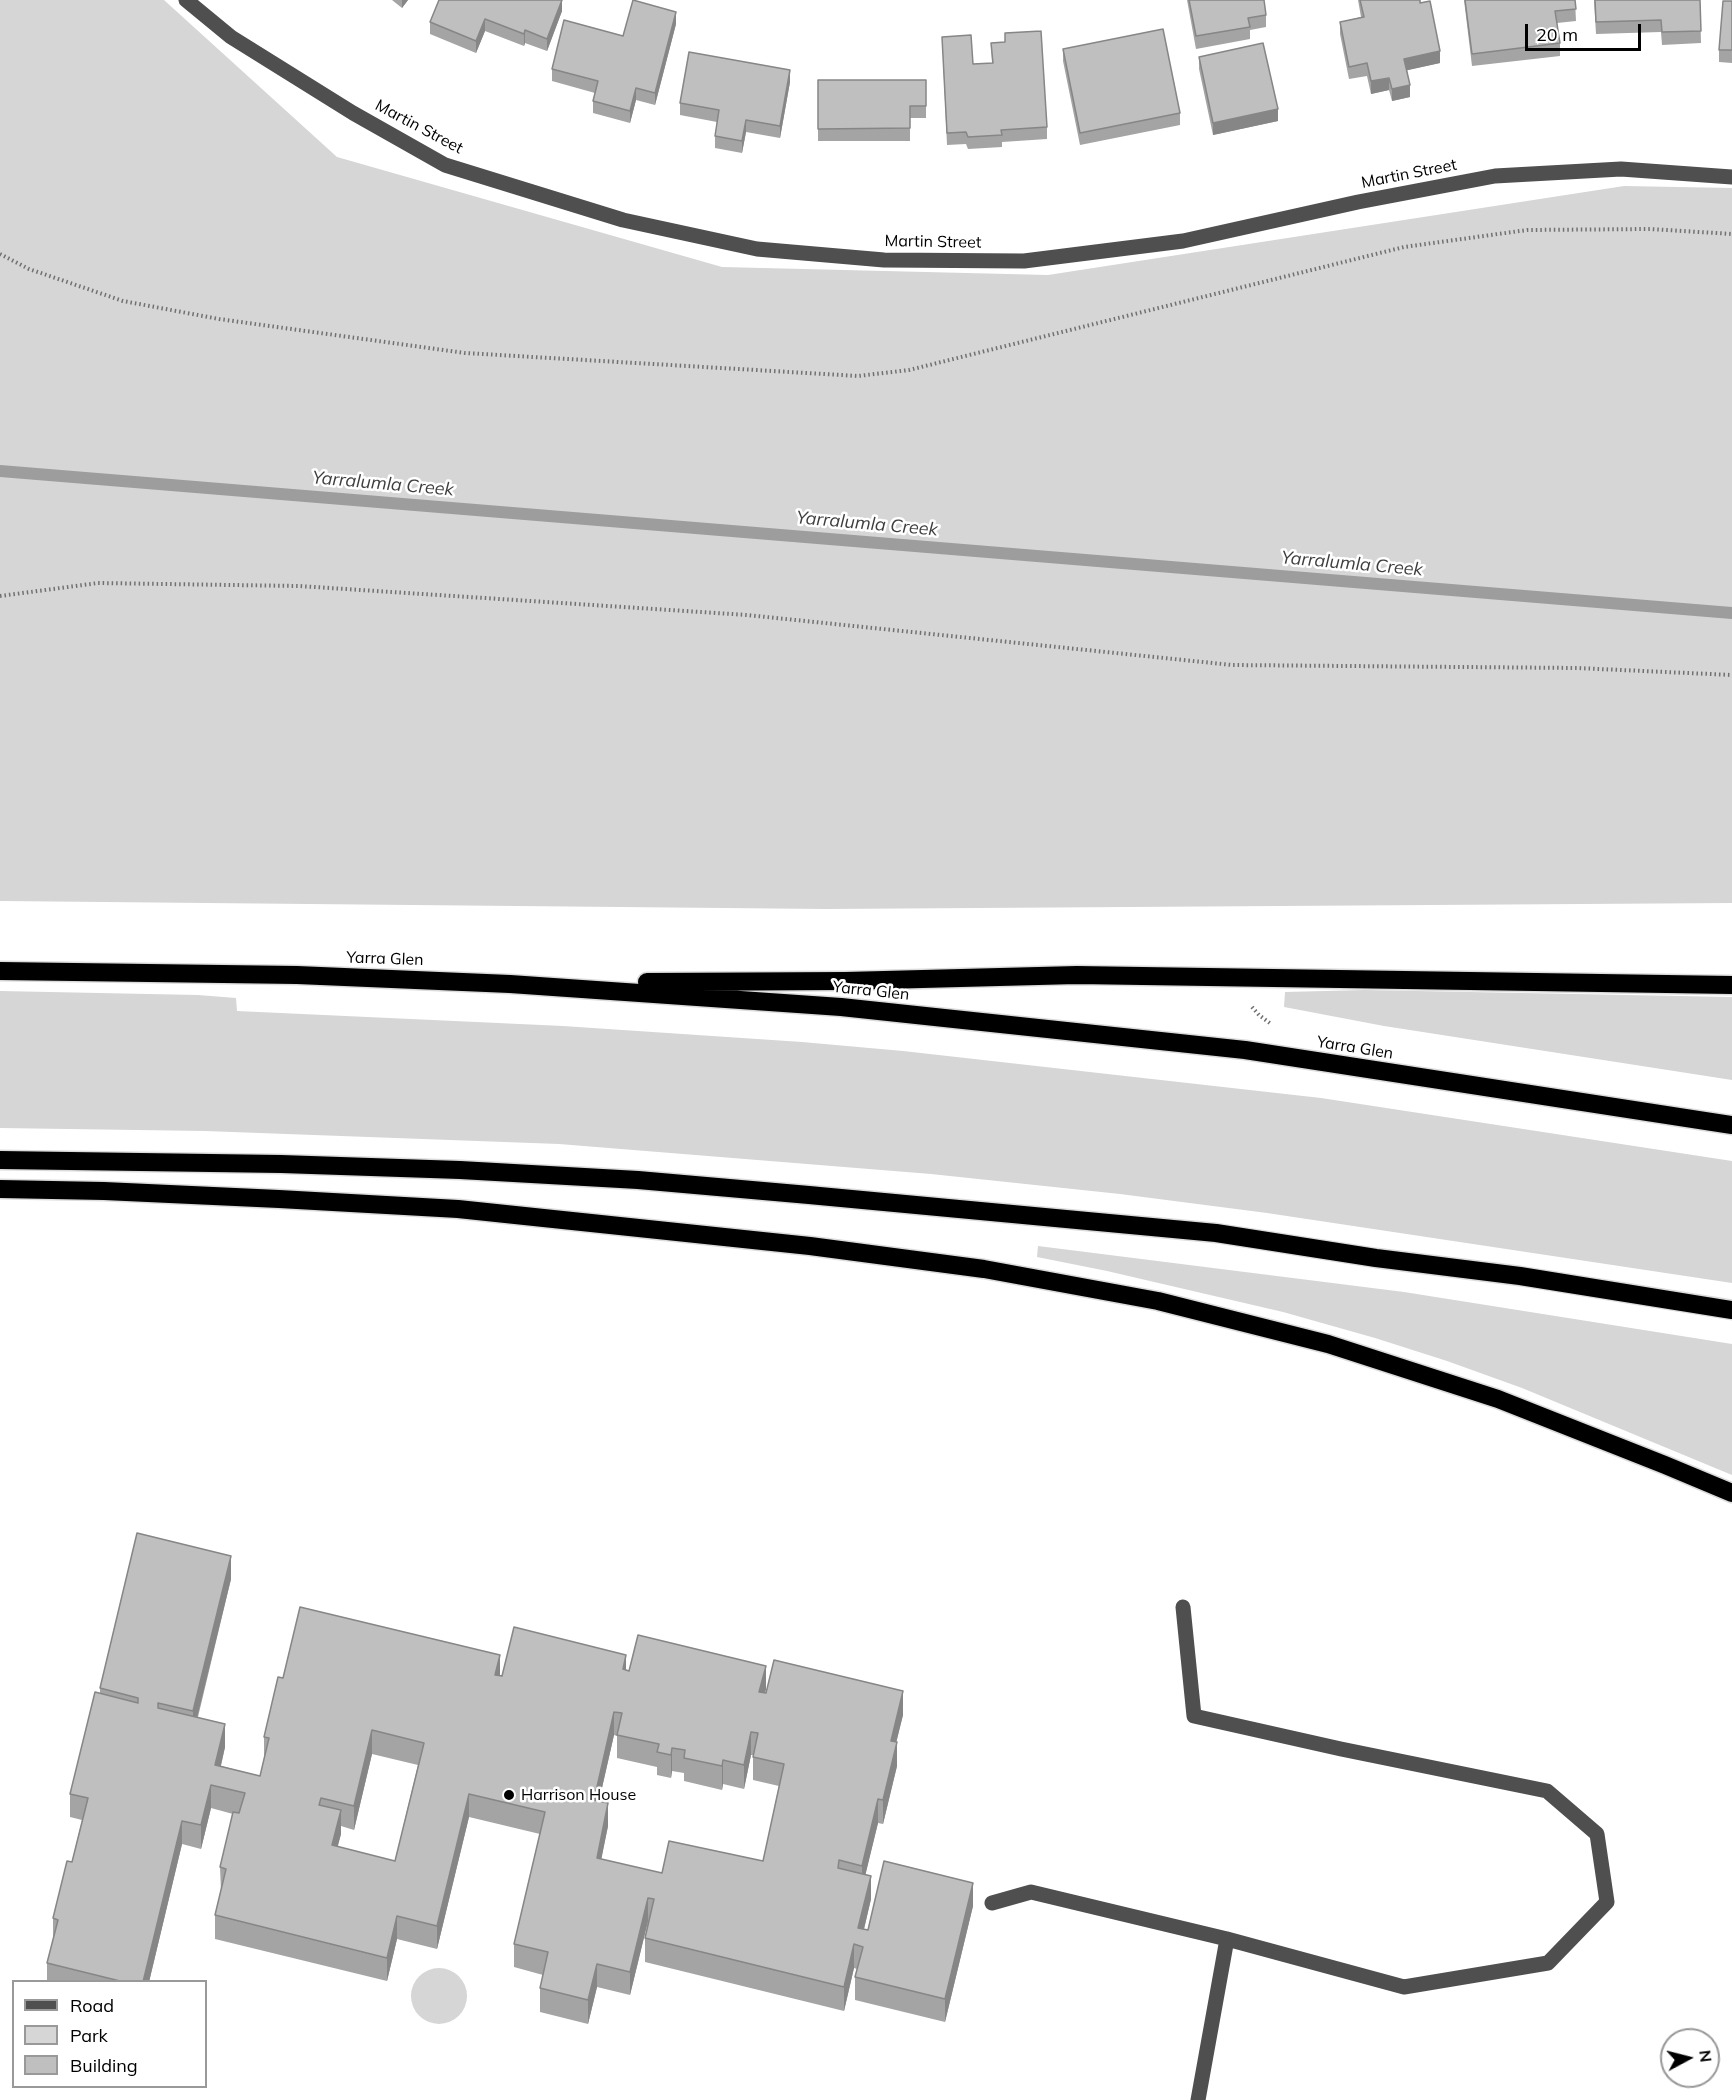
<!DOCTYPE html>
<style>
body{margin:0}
#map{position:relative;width:1732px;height:2100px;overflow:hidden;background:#fff;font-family:Mulish,sans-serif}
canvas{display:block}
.legend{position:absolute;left:12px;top:1980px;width:195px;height:108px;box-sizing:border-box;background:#fff;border:2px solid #999;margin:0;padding:8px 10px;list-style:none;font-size:18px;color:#000}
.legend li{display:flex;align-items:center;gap:12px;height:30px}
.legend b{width:30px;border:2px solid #999}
.north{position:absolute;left:1660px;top:2028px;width:60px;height:60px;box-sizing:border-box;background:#fff;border:2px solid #999;border-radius:50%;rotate:83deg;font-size:16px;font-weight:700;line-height:24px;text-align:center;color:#000}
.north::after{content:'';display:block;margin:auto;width:21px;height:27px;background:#000;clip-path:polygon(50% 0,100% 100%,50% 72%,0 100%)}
.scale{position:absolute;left:1525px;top:24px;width:116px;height:27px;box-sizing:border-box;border:3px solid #000;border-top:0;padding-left:8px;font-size:18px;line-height:21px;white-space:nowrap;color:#000;-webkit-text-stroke:4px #fff;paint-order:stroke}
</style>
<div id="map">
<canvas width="1732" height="2100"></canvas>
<ul class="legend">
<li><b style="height:8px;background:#4f4f4f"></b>Road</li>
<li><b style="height:16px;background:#d6d6d6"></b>Park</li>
<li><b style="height:16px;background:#bfbfbf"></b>Building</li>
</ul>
<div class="north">N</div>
<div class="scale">20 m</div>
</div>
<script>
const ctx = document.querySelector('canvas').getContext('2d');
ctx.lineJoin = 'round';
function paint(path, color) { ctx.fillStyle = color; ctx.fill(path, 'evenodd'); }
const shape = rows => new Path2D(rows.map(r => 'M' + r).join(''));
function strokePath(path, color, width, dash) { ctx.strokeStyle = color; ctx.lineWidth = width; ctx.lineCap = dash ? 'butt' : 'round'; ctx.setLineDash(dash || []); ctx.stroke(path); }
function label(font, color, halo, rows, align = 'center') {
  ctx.font = font + ' Mulish,sans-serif'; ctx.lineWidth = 5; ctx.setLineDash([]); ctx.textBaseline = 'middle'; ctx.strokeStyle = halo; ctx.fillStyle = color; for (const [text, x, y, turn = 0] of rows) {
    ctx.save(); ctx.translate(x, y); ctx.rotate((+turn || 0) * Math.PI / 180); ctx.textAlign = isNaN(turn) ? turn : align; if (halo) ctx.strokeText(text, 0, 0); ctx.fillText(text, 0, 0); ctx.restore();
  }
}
const green = shape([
 [0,0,164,0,337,157,722,267,1048,275,1624,186,1732,188,1732,903,826,909,0,901],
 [1365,990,1732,997,1732,1080,1384,1026,1284,1007,1285,992],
 [0,991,198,995,236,998,237,1011,563,1026,802,1042,903,1051,1321,1098,1732,1161,1732,1283,1267,1213,1120,1194,931,1174,559,1144,205,1131,0,1128],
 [1038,1246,1404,1292,1732,1344,1732,1475,1522,1388,1447,1361,1375,1338,1283,1312,1107,1271,1037,1257],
 '411 1996a28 28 0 1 1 56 0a28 28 0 1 1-56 0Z'
]);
const stream = shape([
 [0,471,1732,613]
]);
const path = shape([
 [0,254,29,269,123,301,219,319,465,353,858,376,909,370,1404,247,1527,230,1650,229,1732,234],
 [0,596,98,583,299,586,747,615,1232,665,1577,668,1732,675],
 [1252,1007,1259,1015,1271,1024]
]);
const minor = shape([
 [186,0,231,37,353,113,445,165,623,220,757,249,884,260,1024,261,1183,241,1358,202,1495,176,1621,169,1732,177],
 [992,1903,1031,1892,1227,1939,1404,1987,1548,1963,1607,1902,1597,1834,1547,1791,1341,1749,1194,1716,1183,1607],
 [1198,2100,1227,1939]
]);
const highway = shape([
 [0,971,297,975,510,984,841,1007,1245,1050,1732,1125],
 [647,982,845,981,1077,975,1732,985],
 [0,1160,281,1164,460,1170,638,1180,809,1195,1216,1233,1376,1258,1520,1276,1732,1310],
 [0,1189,104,1191,279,1199,458,1209,810,1246,984,1269,1158,1301,1328,1344,1498,1399,1665,1465,1732,1493]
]);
const wall = shape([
 [392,0,408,0,402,8],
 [562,0,562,11,547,51,525,43,524,46,485,31,476,53,430,34,430,22],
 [1187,0,1264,0,1266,15,1266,27,1250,30,1250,39,1196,49],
 [1358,0,1420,0,1440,63,1407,70,1410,97,1392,101,1389,90,1371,94,1367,76,1349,79,1340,34,1340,22,1361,17],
 [1464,0,1575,0,1576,21,1557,23,1560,43,1560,56,1472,66],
 [1594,0,1700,0,1701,43,1662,45,1661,32,1596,34],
 [1732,1,1732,63,1719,62,1719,50],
 [676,24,655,105,636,100,630,123,593,113,593,101,595,93,552,81,552,69,623,36],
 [1005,33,1047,127,1047,139,1002,142,1002,147,968,149,966,144,947,145,942,37,973,64,992,63,991,43,1005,42],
 [1063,49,1180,113,1180,125,1080,145,1063,61],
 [1199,57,1278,121,1213,135,1199,69],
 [818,80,926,80,926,118,910,118,910,141,818,141],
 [790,82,780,138,746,132,742,153,715,148,715,136,717,122,680,115,680,103],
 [231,1579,198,1717,225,1747,221,1766,260,1776,264,1759,264,1737,283,1678,502,1676,626,1670,766,1689,765,1693,903,1715,896,1742,897,1766,883,1824,878,1823,865,1875,871,1899,864,1929,868,1930,973,1906,945,2022,855,2000,855,1977,857,1969,854,1968,844,2011,645,1962,645,1938,648,1921,630,1995,597,1987,588,2024,540,2012,540,1988,543,1975,514,1967,514,1944,540,1834,469,1817,437,1949,397,1939,387,1981,215,1939,215,1915,221,1891,220,1867,233,1814,211,1808,201,1849,182,1844,149,1982,47,1982,47,1963,53,1941,53,1918,72,1862,82,1820,70,1817,70,1794,100,1694,100,1688],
 [614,1735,617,1736,617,1758,657,1767,657,1775,671,1778,672,1771,684,1773,684,1781,722,1790,723,1784,744,1789,751,1755,753,1755,753,1780,779,1786,763,1861,662,1873,601,1859,608,1826,599,1801],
 [372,1754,418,1765,395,1861,337,1847,341,1834,341,1826,354,1830]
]);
const shadedWall = shape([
 [402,0,408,0,402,8],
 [562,0,562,11,547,51,547,39],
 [676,12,676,24,655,105,655,93],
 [485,19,485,31,476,53,476,41],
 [525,30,525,43,524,46,524,34],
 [1440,51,1440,63,1404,71,1404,59],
 [790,70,790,82,780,138,780,126],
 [1389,78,1389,90,1371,94,1371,81],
 [1410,85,1410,97,1392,101,1392,89],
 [636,88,636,100,630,123,630,111],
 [1278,109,1278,121,1213,135,1213,123],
 [746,120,746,132,742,153,742,141],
 [231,1556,231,1579,193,1734,193,1711],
 [500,1655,500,1679,495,1675],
 [626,1655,626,1679,623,1669],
 [766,1666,766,1689,759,1715,759,1692],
 [903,1691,903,1715,891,1764,891,1741],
 [614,1712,614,1735,594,1823,594,1800],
 [225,1724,225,1747,216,1786,215,1765],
 [372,1730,372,1754,354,1830,354,1806],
 [751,1732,751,1755,744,1789,744,1765],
 [897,1742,897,1766,883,1824,883,1800],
 [672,1748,672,1771,671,1778,671,1755],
 [723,1760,723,1784,722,1790,722,1766],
 [211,1785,211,1808,201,1849,201,1825],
 [469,1794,469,1817,437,1949,437,1926],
 [878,1799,878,1823,862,1889,862,1866],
 [608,1803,608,1826,597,1881,597,1858],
 [341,1810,341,1834,332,1869,332,1845],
 [182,1821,182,1844,149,1982,143,1982],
 [871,1876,871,1899,860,1946,858,1928],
 [973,1883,973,1906,945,2022,945,1999],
 [648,1898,648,1921,630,1995,630,1972],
 [397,1916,397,1939,387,1981,387,1958],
 [854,1944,854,1968,844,2011,844,1987],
 [597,1964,597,1987,588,2024,588,2000]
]);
const building = shape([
 [439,0,562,0,547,39,525,30,524,34,485,19,476,41,430,22,439,0],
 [633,0,676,12,655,93,636,88,630,111,593,101,598,81,552,69,564,20,623,36,633,0],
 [1189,0,1264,0,1266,15,1248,18,1250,27,1196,36,1189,0],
 [1360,0,1420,0,1420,3,1430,1,1440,51,1404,59,1410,85,1392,89,1389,78,1371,81,1367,63,1349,67,1340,22,1364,17,1360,0],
 [1465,0,1575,0,1576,9,1555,11,1560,43,1472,54,1465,0],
 [1595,0,1700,0,1701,31,1662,32,1661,20,1596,22,1595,0],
 [1723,1,1732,1,1732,50,1719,50,1723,1],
 [1163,29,1180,113,1080,133,1063,49,1163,29],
 [1041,31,1047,127,1001,130,1002,135,968,137,966,132,947,133,942,37,971,35,973,64,993,63,991,43,1005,42,1005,33,1041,31],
 [1263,43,1278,109,1213,123,1199,57,1263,43],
 [689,52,790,70,780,126,746,120,742,141,715,136,719,110,680,103,689,52],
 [818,80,926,80,926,106,910,106,910,128,818,129,818,80],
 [137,1533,231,1556,193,1711,158,1703,158,1708,225,1724,215,1765,260,1776,269,1738,264,1737,278,1677,283,1678,300,1607,500,1655,495,1675,502,1676,514,1627,626,1655,623,1669,629,1671,638,1635,766,1666,759,1692,766,1693,774,1660,903,1691,891,1741,897,1742,883,1800,878,1799,862,1866,839,1860,838,1868,871,1876,858,1928,868,1930,884,1861,973,1883,945,1999,855,1977,863,1947,854,1944,844,1987,645,1938,654,1899,648,1898,630,1972,597,1964,588,2000,540,1988,548,1952,514,1944,545,1812,469,1794,437,1926,397,1916,387,1958,215,1915,226,1869,220,1867,233,1812,239,1813,245,1793,211,1785,201,1825,182,1821,143,1982,124,1982,47,1963,58,1920,53,1918,67,1861,72,1862,88,1798,70,1794,95,1692,138,1703,138,1698,100,1688,137,1533],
 [614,1712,622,1713,617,1735,659,1744,657,1752,671,1755,672,1748,685,1750,684,1758,722,1766,723,1760,744,1765,751,1732,758,1733,753,1757,784,1764,763,1861,669,1841,662,1873,597,1858,608,1803,594,1800,614,1712],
 [372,1730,424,1743,395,1861,332,1845,341,1810,319,1805,321,1798,354,1806,372,1730]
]);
const markers = [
 [509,1795,6,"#000"]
];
const streetNames = [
 ["Martin Street",419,127,28],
 ["Martin Street",1409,174,-11],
 ["Martin Street",933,242,1],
 ["Yarra Glen",385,959,2],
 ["Yarra Glen",871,991,6],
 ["Yarra Glen",1355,1048,9]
];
const poiNames = [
 ["Harrison House",521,1795]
];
const waterNames = [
 ["Yarralumla Creek",383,484,5],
 ["Yarralumla Creek",867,524,5],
 ["Yarralumla Creek",1352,564,5]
];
paint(green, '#d6d6d6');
strokePath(stream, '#9d9d9d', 12);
strokePath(highway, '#dbdbdb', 21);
strokePath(path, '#717171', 4, [1.5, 3]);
strokePath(minor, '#4f4f4f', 15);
strokePath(highway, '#000', 18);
paint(wall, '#a4a4a4');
paint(shadedWall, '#868686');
paint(building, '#bfbfbf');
strokePath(building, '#868686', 1.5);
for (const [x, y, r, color] of markers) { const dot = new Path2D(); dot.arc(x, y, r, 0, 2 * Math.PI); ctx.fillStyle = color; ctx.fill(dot); strokePath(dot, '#fff', 2); }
label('16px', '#000', '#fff', streetNames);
label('16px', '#000', '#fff', poiNames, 'left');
label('italic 18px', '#3e3e3e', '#fff', waterNames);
</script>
